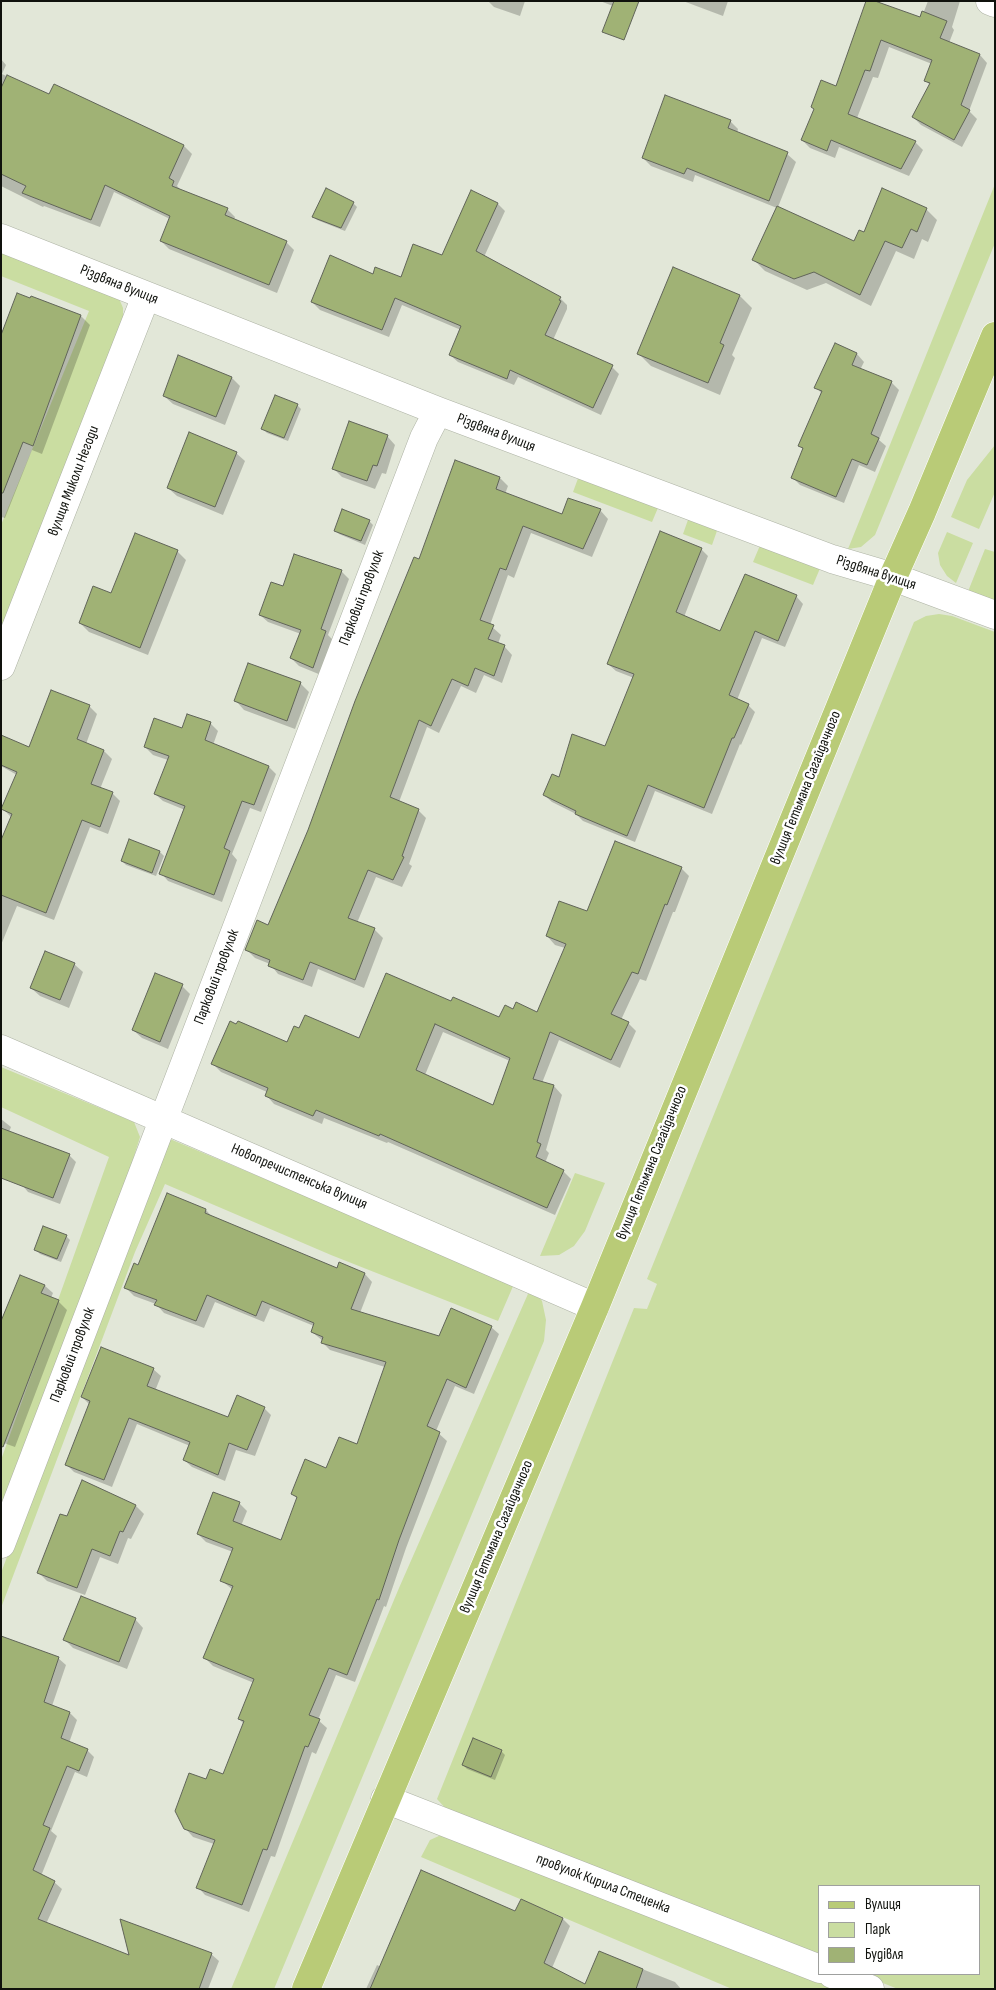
<!DOCTYPE html>
<meta charset="utf-8">
<style>
body{margin:0}
#map{position:relative;width:996px;height:1990px;overflow:hidden;background:#e2e7d8;font-family:"Sofia Sans Condensed",sans-serif}
canvas{display:block}
.frame{position:absolute;inset:0;border:2px solid #10120d;pointer-events:none}
.legend{position:absolute;left:818px;top:1885px;width:162px;height:90px;box-sizing:border-box;background:#fff;border:1px solid #9fa09e;margin:0;padding:6px 9px;list-style:none;font-size:15px;color:#10120d}
.legend li{display:flex;align-items:center;gap:10px;height:25px}
.legend b{width:25px;border:1px solid #9fa09e}
</style>
<div id="map">
<canvas width="996" height="1990"></canvas>
<div class="frame"></div>
<ul class="legend">
<li><b style="height:6px;background:#b9cb77"></b>Вулиця</li>
<li><b style="height:14px;background:#cadda1"></b>Парк</li>
<li><b style="height:14px;background:#a0b275"></b>Будівля</li>
</ul>
</div>
<script>
const ctx = document.querySelector('canvas').getContext('2d');
ctx.lineJoin = 'round';
function paint(path, color) { ctx.fillStyle = color; ctx.fill(path, 'evenodd'); }
const shape = rows => new Path2D(rows.map(r => 'M' + r).join(''));
function strokePath(path, color, width, dash) { ctx.strokeStyle = color; ctx.lineWidth = width; ctx.lineCap = dash ? 'butt' : 'round'; ctx.setLineDash(dash || []); ctx.stroke(path); }
function label(font, color, halo, rows, align = 'center') {
  ctx.font = font + ' "Sofia Sans Condensed",sans-serif'; ctx.lineWidth = 5; ctx.setLineDash([]); ctx.textBaseline = 'middle'; ctx.strokeStyle = halo; ctx.fillStyle = color; for (const [text, x, y, turn = 0] of rows) {
    ctx.save(); ctx.translate(x, y); ctx.rotate((+turn || 0) * Math.PI / 180); ctx.textAlign = isNaN(turn) ? turn : align; if (halo) ctx.strokeText(text, 0, 0); ctx.fillText(text, 0, 0); ctx.restore();
  }
}
const green = shape([
 [995,184,995,243,875,535,861,547,848,549],
 [1,247,116,291,123,308,123,325,1,635,1,525,89,311,1,276],
 [995,445,995,492,979,529,951,517,967,480],
 [580,473,660,503,652,522,573,492],
 [689,517,718,528,712,545,683,534],
 [947,532,973,543,956,583,947,576,940,565,938,553],
 [761,543,821,566,813,585,753,562],
 [985,549,995,552,995,602,967,594],
 [939,614,952,616,995,632,995,1989,898,1989,860,1974,980,1974,980,1886,820,1886,820,1958,448,1811,437,1799,634,1308,647,1309,657,1284,647,1279,914,622,926,616],
 [1,1067,134,1122,140,1137,116,1214,1,1515,1,1460,109,1157,1,1107],
 [170,1139,514,1284,498,1321,331,1255,165,1184,135,1252,1,1608,1,1573,149,1177],
 [575,1173,605,1183,592,1214,585,1231,574,1246,559,1255,540,1256],
 [531,1287,542,1301,546,1320,544,1341,274,1989,231,1989,399,1588],
 [441,1835,840,1989,732,1989,421,1857,430,1840]
]);
const shadow = shape([
 [488,1,525,1,520,16,494,7],
 [600,1,615,1,613,6],
 [683,1,728,1,723,16],
 [867,1,921,19,928,1,960,1,952,27,954,30,949,43,980,55,987,63,969,111,977,119,962,147,921,125,913,117,930,85,926,81,932,64,889,47,878,78,873,77,857,118,915,142,923,150,909,176,839,147,835,158,810,148,802,140,836,87],
 [1,59,6,65,2,74,50,96,55,85,184,146,192,154,177,186,182,191,227,209,235,217,234,220,286,242,294,250,277,293,169,249,161,241,170,219,114,192,100,227,44,206,43,207,1,186],
 [730,121,738,129,737,133,787,154,796,162,778,207,854,243,864,233,926,209,937,220,928,242,922,239,914,259,896,251,871,306,826,283,807,290,765,271,754,260,777,208,695,175,693,182,651,166,643,158],
 [353,203,357,207,345,231,317,220,313,216],
 [498,204,505,211,484,257,560,298,567,305,567,309,553,340,612,367,619,374,601,415,518,377,514,385,458,362,450,355,461,330,402,305,389,337,320,310,312,302,373,275,401,279,442,256],
 [740,296,752,308,732,355,735,358,720,395,651,366,639,354],
 [32,297,81,316,90,325,42,454,32,450,5,518,1,517,1,330,4,331],
 [836,344,857,354,864,362,860,370,891,382,899,390,879,440,886,446,875,472,859,465,844,503,800,485,792,477,804,450,800,446,822,394,816,387],
 [179,357,232,378,240,386,225,425,173,404,164,396],
 [297,405,301,409,288,441,267,433,263,429],
 [387,436,395,445,386,474,382,473,375,489,342,477,333,468],
 [236,453,245,461,223,515,177,496,168,488],
 [456,461,500,478,508,486,505,494,563,516,600,510,608,519,592,557,531,533,514,578,508,575,490,625,501,635,498,644,504,646,512,655,502,683,484,675,476,693,461,686,439,733,427,727,399,802,418,810,426,818,409,864,412,866,402,887,376,877,357,923,374,929,383,938,364,988,318,969,312,987,278,974,270,964,255,958,247,950,269,926,419,561],
 [369,521,373,525,365,545,339,534,335,530],
 [701,549,708,556,684,617,721,632,796,596,803,604,785,647,762,638,737,700,748,705,755,712,741,745,740,744,712,814,655,791,635,842,583,821,576,814,552,802,544,795,560,779,606,748,634,678,616,671,608,664],
 [177,551,186,560,148,655,89,632,80,623,111,595],
 [341,571,349,579,328,635,333,640,321,675,299,666,291,658,301,634,268,622,260,615,284,588],
 [300,683,309,692,295,729,244,710,236,701],
 [89,706,97,714,86,744,104,751,112,759,100,789,112,793,120,801,108,834,90,827,54,920,17,906,1,945,1,844,12,818,3,809,17,775,1,766,1,752,29,749],
 [210,723,218,731,213,745,269,767,276,774,261,812,250,808,232,854,237,860,222,902,168,881,161,873,185,810,163,801,155,794,168,760,153,755,145,747,182,730],
 [130,841,160,852,164,856,156,876,126,865,122,861],
 [681,868,689,876,675,912,673,912,646,981,640,979,621,1020,628,1023,636,1031,620,1068,559,1040,542,1083,554,1086,562,1095,546,1150,549,1153,545,1163,563,1171,571,1179,555,1215,388,1142,387,1143,324,1118,322,1124,274,1104,266,1095,267,1092,221,1072,213,1064,288,1044,360,1040,452,1002,500,1019,513,1010,538,1013,565,948,555,945,547,936,588,913],
 [443,1032,510,1061,493,1106,425,1075],
 [74,964,83,972,69,1008,40,996,31,988],
 [182,986,190,994,168,1049,142,1038,133,1030],
 [1,1119,11,1127,9,1132,69,1155,76,1162,60,1204,28,1192,1,1160],
 [206,1210,213,1218,337,1270,340,1264,365,1274,372,1282,360,1313,440,1337,491,1327,499,1334,474,1394,455,1386,436,1431,447,1441,406,1548,386,1607,384,1606,355,1682,336,1675,318,1720,327,1728,316,1754,312,1752,275,1857,271,1856,249,1912,205,1895,198,1887,214,1844,193,1837,185,1828,206,1780,224,1775,244,1724,239,1719,254,1683,213,1666,205,1658,233,1590,222,1581,233,1552,206,1542,198,1534,239,1503,247,1511,241,1526,282,1542,298,1499,292,1494,357,1446,385,1367,330,1350,322,1342,323,1341,312,1332,314,1326,270,1308,264,1322,215,1302,204,1328,164,1313,156,1304,134,1296,126,1288,139,1266],
 [66,1236,70,1240,61,1262,40,1254,36,1250],
 [44,1285,53,1293,51,1298,58,1301,67,1310,15,1447,1,1442,3,1352],
 [153,1369,161,1376,155,1391,229,1419,264,1408,271,1415,255,1456,236,1450,225,1481,192,1467,184,1460,190,1446,137,1424,112,1487,74,1472,66,1464,90,1405,82,1397],
 [136,1506,144,1514,131,1539,128,1538,118,1564,100,1557,85,1595,47,1581,39,1573,67,1518],
 [135,1619,143,1628,127,1669,73,1648,65,1640],
 [1,1637,58,1658,66,1665,52,1706,70,1713,77,1720,69,1743,87,1750,94,1757,87,1777,75,1772,51,1831,57,1836,41,1876,54,1882,62,1889,46,1924,131,1957,211,1954,219,1961,208,1989,1,1989],
 [501,1751,505,1755,495,1780,467,1769,463,1765],
 [516,1912,563,1919,570,1926,552,1968,586,1986,599,1952,675,1982,681,1989,366,1989,377,1965,381,1967]
]);
const building = shape([
 [614,1,639,1,624,40,602,32,614,1],
 [866,1,875,1,920,17,922,11,947,21,940,38,980,54,961,105,970,110,954,140,912,117,930,83,924,81,932,60,881,40,870,71,865,70,848,114,916,141,901,169,831,140,827,151,801,140,814,109,811,107,821,80,836,86,866,1],
 [7,75,49,94,54,84,184,145,169,178,174,181,172,186,228,208,225,215,287,241,269,285,160,241,170,216,105,185,91,220,22,193,26,186,1,174,1,88,7,75],
 [665,95,731,120,728,128,788,152,769,201,687,168,684,174,642,158,665,95],
 [326,188,354,202,341,228,312,217,326,188],
 [882,188,927,208,917,232,911,229,902,248,885,241,860,295,814,272,794,279,752,260,777,206,854,241,859,230,864,232,882,188],
 [471,190,498,203,476,251,561,297,559,300,561,301,545,335,613,365,593,408,510,370,507,379,449,355,461,326,395,298,382,330,311,302,330,255,373,274,375,267,401,277,413,244,442,255,471,190],
 [673,267,740,295,720,343,724,345,708,383,637,354,673,267],
 [17,293,30,298,31,296,81,315,33,446,23,442,3,493,1,493,1,335,17,293],
 [835,343,857,353,852,365,892,381,871,434,879,438,867,465,852,459,836,497,791,478,803,448,798,446,822,391,814,388,835,343],
 [178,355,232,377,216,417,163,396,178,355],
 [275,395,298,404,284,438,261,429,275,395],
 [349,421,388,435,377,466,373,465,367,481,332,469,349,421],
 [189,432,237,452,215,507,167,488,189,432],
 [455,460,500,477,496,489,562,514,568,498,601,509,583,549,523,526,506,570,500,568,480,620,494,625,488,639,505,645,494,676,475,668,468,686,452,679,431,726,419,720,390,797,419,809,402,856,404,857,393,880,368,870,348,918,375,928,355,980,310,962,303,980,268,966,270,960,245,950,257,920,268,925,308,830,355,701,414,557,419,559,455,460],
 [342,509,370,520,361,541,334,531,342,509],
 [660,531,702,548,676,612,720,631,745,574,797,595,778,641,755,631,729,695,749,704,734,738,732,738,704,808,648,785,627,836,575,814,576,811,543,795,552,774,559,777,572,734,605,746,634,674,607,664,660,531],
 [135,533,178,550,140,648,79,623,93,586,111,593,135,533],
 [294,554,342,570,321,629,326,631,313,668,290,658,301,630,259,615,271,582,283,586,294,554],
 [248,663,301,682,287,721,234,701,248,663],
 [51,690,90,705,77,739,104,750,91,784,113,792,100,827,82,820,46,913,1,895,1,840,12,814,1,809,17,772,1,765,1,735,29,747,51,690],
 [187,714,211,722,205,740,269,766,254,805,242,801,224,848,230,851,214,895,159,874,185,806,154,794,169,756,144,747,154,718,182,728,187,714],
 [129,839,160,851,152,873,121,861,129,839],
 [615,841,682,867,667,905,665,904,638,974,632,972,611,1014,629,1022,611,1060,550,1032,533,1079,554,1085,537,1142,541,1144,536,1157,564,1170,547,1208,380,1134,379,1136,316,1110,313,1116,265,1096,268,1088,211,1064,230,1021,236,1024,238,1021,287,1042,294,1026,299,1028,305,1015,359,1038,386,973,451,1001,453,997,499,1017,505,1005,513,1009,516,1002,537,1012,566,944,546,936,559,901,587,911,615,841],
 [435,1024,510,1058,493,1105,416,1070,435,1024],
 [45,951,75,963,60,1000,30,988,45,951],
 [155,973,183,984,160,1042,132,1030,155,973],
 [1,1128,70,1154,53,1198,1,1178,1,1128],
 [167,1193,206,1209,205,1213,337,1268,339,1262,365,1273,351,1309,439,1336,451,1308,492,1326,466,1388,447,1379,427,1426,440,1432,399,1540,379,1600,377,1599,347,1675,329,1668,309,1715,320,1719,308,1747,305,1746,267,1850,263,1849,242,1905,196,1888,215,1840,184,1829,175,1811,189,1773,206,1779,210,1769,223,1774,244,1721,238,1719,254,1679,203,1658,233,1586,220,1581,233,1548,197,1534,213,1492,240,1502,233,1521,281,1540,297,1497,291,1494,305,1459,326,1468,339,1437,357,1444,386,1362,321,1343,323,1337,311,1332,314,1323,262,1301,256,1316,207,1295,196,1321,154,1305,157,1300,124,1288,134,1263,138,1265,167,1193],
 [43,1226,67,1235,57,1259,34,1250,43,1226],
 [20,1275,45,1285,41,1293,59,1300,3,1447,1,1446,1,1321,20,1275],
 [101,1347,154,1368,147,1386,228,1417,237,1395,265,1407,247,1450,229,1443,218,1475,183,1460,190,1442,129,1418,104,1480,65,1465,90,1401,81,1397,101,1347],
 [82,1480,136,1505,123,1532,120,1531,110,1556,92,1549,77,1588,37,1573,60,1514,67,1516,82,1480],
 [81,1596,136,1618,119,1662,63,1640,81,1596],
 [1,1636,59,1657,44,1702,70,1712,61,1738,88,1749,79,1771,67,1766,43,1825,50,1828,33,1870,55,1881,38,1919,129,1955,120,1919,212,1953,199,1989,1,1989,1,1636],
 [473,1738,502,1750,491,1777,462,1765,473,1738],
 [421,1870,515,1911,521,1899,563,1918,544,1963,585,1984,599,1951,643,1969,636,1989,370,1989,421,1870]
]);
const minor = shape([
 [990,1,995,3],
 [1,238,438,411,832,559,893,577,995,615],
 [1,666,146,296],
 [1,1049,595,1307],
 [1,1544,424,438,438,411],
 [385,1799,820,1969],
 [832,1974,870,1989]
]);
const major = shape([
 [306,1989,595,1307,893,577,922,512,995,336]
]);
const streetNames = [
 ["Різдвяна вулиця",119,285,22],
 ["Різдвяна вулиця",496,433,21],
 ["вулиця Миколи Негоди",74,481,-69],
 ["Різдвяна вулиця",876,573,18],
 ["Парковий провулок",362,598,-69],
 ["вулиця Гетьмана Сагайдачного",806,788,-68],
 ["Парковий провулок",217,977,-69],
 ["вулиця Гетьмана Сагайдачного",652,1163,-68],
 ["Новопречистенська вулиця",299,1177,23],
 ["Парковий провулок",73,1355,-69],
 ["вулиця Гетьмана Сагайдачного",497,1537,-67],
 ["провулок Кирила Стеценка",603,1884,21]
];
paint(green, '#cadda1');
paint(shadow, '#0003');
paint(building, '#a0b275');
strokePath(building, '#606458', 1);
strokePath(minor, '#aeb3a5', 29);
strokePath(major, '#fff', 29);
strokePath(minor, '#fff', 28);
strokePath(major, '#b9cb77', 28);
label('15px', '#10120d', '#fff', streetNames);
</script>
